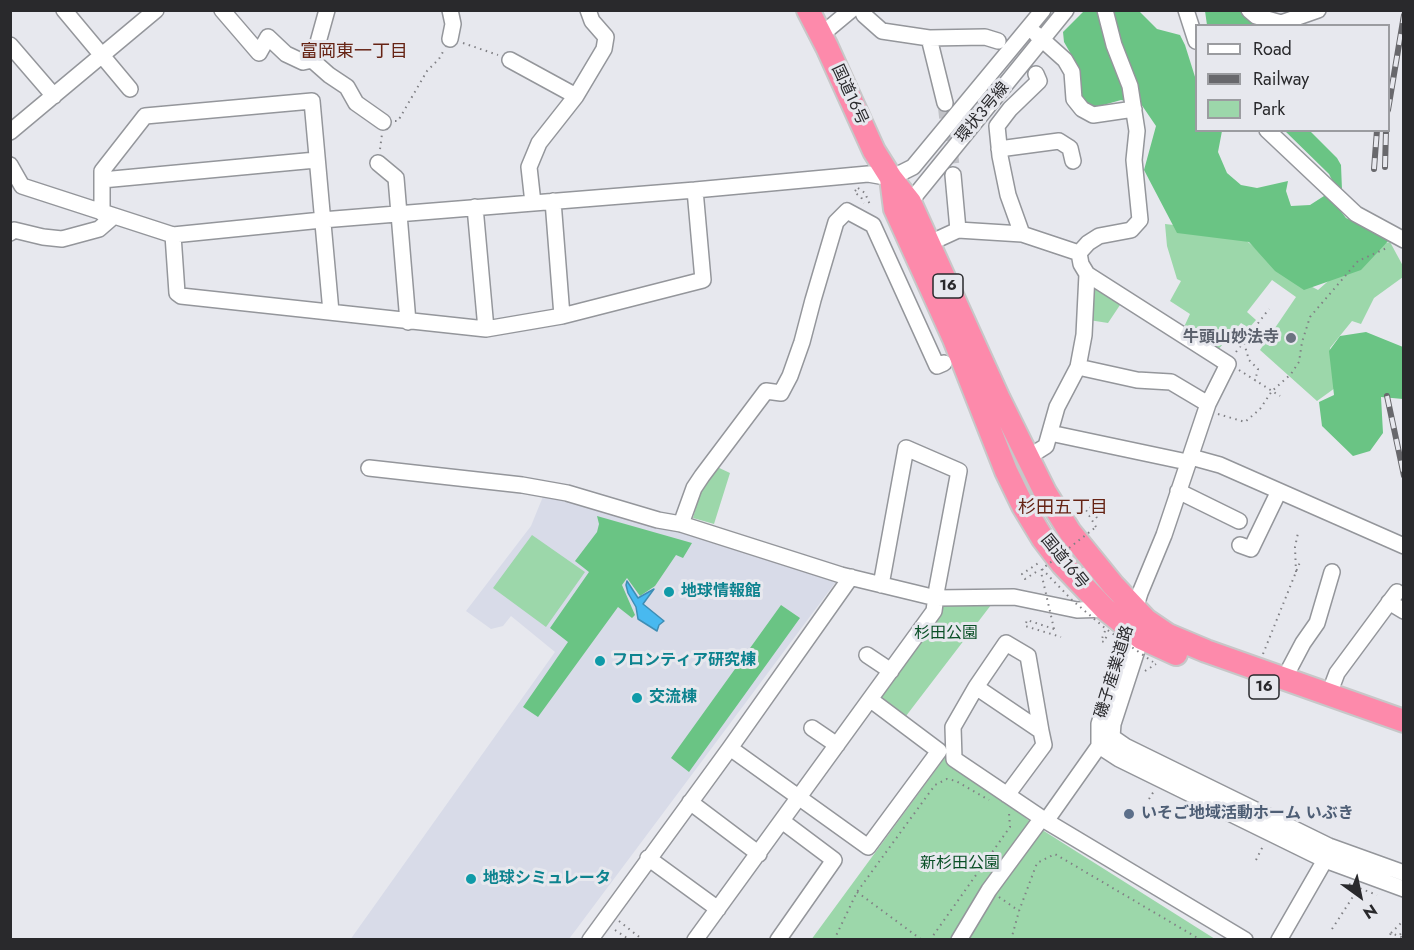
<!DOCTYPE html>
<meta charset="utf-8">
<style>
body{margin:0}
#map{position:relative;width:1414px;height:950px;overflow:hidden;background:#e7e8ee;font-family:Jost,sans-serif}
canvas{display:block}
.frame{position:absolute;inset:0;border:12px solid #29292c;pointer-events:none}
.legend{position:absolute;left:1195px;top:24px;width:195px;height:108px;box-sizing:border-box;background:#e7e8ee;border:2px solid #9b9ca0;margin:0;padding:8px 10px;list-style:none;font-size:18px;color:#29292c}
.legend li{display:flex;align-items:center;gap:12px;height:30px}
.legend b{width:30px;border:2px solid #9b9ca0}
.north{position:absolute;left:1330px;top:866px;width:60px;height:60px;-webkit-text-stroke:4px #e7e8ee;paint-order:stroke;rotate:147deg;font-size:16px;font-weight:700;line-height:24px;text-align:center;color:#29292c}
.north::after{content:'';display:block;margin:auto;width:21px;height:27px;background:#29292c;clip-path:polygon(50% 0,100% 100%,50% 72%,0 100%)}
</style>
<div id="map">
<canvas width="1414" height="950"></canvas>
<div class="frame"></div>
<ul class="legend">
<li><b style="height:8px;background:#fff"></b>Road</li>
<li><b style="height:8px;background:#68686c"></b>Railway</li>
<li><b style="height:16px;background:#9cd7aa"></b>Park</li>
</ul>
<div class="north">N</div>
</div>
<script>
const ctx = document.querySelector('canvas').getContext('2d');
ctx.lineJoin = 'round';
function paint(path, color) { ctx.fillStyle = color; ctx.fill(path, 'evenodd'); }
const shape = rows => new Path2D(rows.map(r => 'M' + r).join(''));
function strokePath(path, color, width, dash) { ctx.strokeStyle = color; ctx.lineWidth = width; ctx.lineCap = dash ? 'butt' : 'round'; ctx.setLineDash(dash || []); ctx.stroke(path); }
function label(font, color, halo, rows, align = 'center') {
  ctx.font = font + ' Jost,"Noto Sans JP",sans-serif'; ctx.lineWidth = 6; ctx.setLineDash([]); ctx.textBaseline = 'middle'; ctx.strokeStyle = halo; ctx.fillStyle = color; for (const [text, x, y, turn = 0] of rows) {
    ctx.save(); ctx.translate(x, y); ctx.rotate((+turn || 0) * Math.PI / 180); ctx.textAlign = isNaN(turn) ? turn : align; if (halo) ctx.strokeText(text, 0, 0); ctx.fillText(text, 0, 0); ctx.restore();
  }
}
const built = shape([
 [544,494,841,575,569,939,350,940,555,652,511,616,503,626,491,629,466,611,531,526]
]);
const green = shape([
 [1165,224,1236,232,1284,272,1318,290,1366,248,1390,242,1403,266,1403,277,1374,298,1361,324,1352,321,1330,348,1335,388,1317,401,1260,350,1296,297,1272,280,1247,312,1256,320,1249,328,1241,323,1217,351,1184,327,1190,314,1170,301,1181,281,1177,279,1167,246],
 [1091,283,1122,302,1108,323,1089,320],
 [715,466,730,473,714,524,693,518,701,489],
 [532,535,585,572,546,627,493,588],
 [991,605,906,716,875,698,942,606],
 [946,756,1036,826,1215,939,811,940]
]);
const forest = shape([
 [1138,10,1157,29,1180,35,1185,45,1196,80,1196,130,1222,131,1218,152,1227,173,1241,185,1257,188,1288,181,1286,191,1291,206,1310,205,1324,196,1333,182,1329,174,1285,131,1310,131,1337,158,1341,165,1342,190,1333,201,1346,218,1391,238,1361,270,1304,290,1275,271,1249,242,1177,233,1144,170,1156,126,1141,104,1121,100,1093,108,1081,100,1080,70,1064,42,1063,32,1084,11],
 [1205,11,1241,11,1261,25,1207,25],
 [1366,332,1403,347,1403,399,1381,397,1383,433,1370,451,1353,456,1322,426,1319,402,1334,395,1329,351,1340,336],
 [597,516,692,543,683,558,676,555,655,586,640,596,627,578,622,585,635,615,632,618,618,607,538,717,523,707,568,642,550,628,589,572,575,561,597,532,599,524],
 [781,605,800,618,689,772,671,758]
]);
const water = shape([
 [627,581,638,598,654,589,643,604,664,621,659,625,657,631,638,619,636,607,628,593,626,585,627,581]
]);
const minorTunnel = shape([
 [945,103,953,175]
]);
const path = shape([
 [463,43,498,55],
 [395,121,398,121,427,71,439,59,444,50],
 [380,149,382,134],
 [858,188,865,193,871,207],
 [856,190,854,192,861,197,864,203],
 [1244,343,1249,360,1258,369,1255,381],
 [1236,352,1269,309],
 [1239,370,1280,396],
 [1218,414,1245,422,1260,409,1272,391,1291,374,1299,362,1302,342,1310,317,1358,261,1389,247],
 [1096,527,1083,505,1087,502,1097,518],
 [1036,572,1025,579,1022,574,1040,562],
 [1296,572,1295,547,1298,533],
 [1054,629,1027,620,1025,626,1061,637],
 [1105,631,1101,641,1104,642,1108,633],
 [1263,654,1300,562],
 [1145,671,1156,664],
 [1149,799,1154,791],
 [1256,860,1264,844],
 [1349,884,1377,895],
 [857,892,922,940],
 [999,897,1019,911],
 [619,921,643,940],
 [1332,929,1358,889],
 [615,930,630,940],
 [1391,933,1404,920],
 [834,940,857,892,935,785,947,779,956,781,989,800],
 [930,940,1010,827,1009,813],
 [1011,940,1019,911,1037,863,1055,854,1201,940],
 [1397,940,1404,928]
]);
const minor = shape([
 [64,10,130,89],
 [222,10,259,53,268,37,286,54,303,62,312,60,329,75,347,87,356,103,383,122],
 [862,10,864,15,882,31,929,38,985,37,998,41],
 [1186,10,1196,41],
 [1249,10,1256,16,1281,23,1318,10],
 [1036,34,1065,60,1072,72,1074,99,1082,109,1093,115,1134,109],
 [821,35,851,10],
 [929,38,945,103],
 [450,39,453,24,450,10],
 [10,45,54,96],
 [317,46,327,10],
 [510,60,576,96],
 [1267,130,1356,214,1404,240],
 [10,132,156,10],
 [999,149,1059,141,1070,148,1073,161],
 [378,163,396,178,408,322],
 [10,165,22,186,173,235,322,220,695,190,868,174,891,178,913,167,1043,10],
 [102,180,316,160],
 [553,201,562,316],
 [533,203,529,167,539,143,576,96,604,49,606,37,592,21,588,10],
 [902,205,910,202,1066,10],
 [475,207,486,329],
 [102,213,102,171,145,116,312,101,331,312],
 [958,230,1022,234,1079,253],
 [10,233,14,230,43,237,62,239,99,229,114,216],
 [1022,234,1008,195,1000,156,997,126,1010,109,1039,81,1036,74],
 [173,235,177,293,181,296,486,329,562,316,703,280,695,190],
 [921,247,958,230,953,175],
 [1087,274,1228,364,1208,404,1164,535,1140,593,1099,724,1099,746],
 [1078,367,1137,380,1171,382,1208,404],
 [1050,433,1187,462],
 [1191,457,1220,465,1404,546],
 [1027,458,1046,446,1057,407,1078,367,1084,335,1087,274,1081,264,1079,253,1088,243,1099,236,1131,230,1140,220,1134,160,1137,131,1130,86,1114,45,1105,10],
 [369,468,522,485,567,493,658,520,681,524,841,575,936,598,1014,597,1077,610,1111,609],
 [1178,491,1239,521],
 [681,524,694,488,702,476,766,391,781,393,790,376,802,342,813,300,836,222,847,211,873,225,937,366,944,363],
 [1240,545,1251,549,1279,491],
 [1389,602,1404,611],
 [1140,631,1141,638,1113,724,1112,737,1125,746,1329,846,1404,873],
 [867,655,891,671],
 [1284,679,1303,643,1317,623,1332,572],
 [976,687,1041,731,1028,656,1006,643,976,687,953,727,954,759,1046,821],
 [1329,694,1337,673,1397,592],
 [812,728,837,745],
 [1106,741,1099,746,1046,821,1245,940],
 [1099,746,1119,759,1325,860,1404,889],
 [730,748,868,847,939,751,871,700],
 [1007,795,1044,745,1041,731],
 [690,802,759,854],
 [648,858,718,909],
 [590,940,730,748,851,577],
 [695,940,934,611,937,588,959,471,906,448,881,585],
 [778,940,834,860,782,821],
 [959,940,989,890,1042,818],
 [1279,940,1325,860]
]);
const highway = shape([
 [808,10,827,47,874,151,891,178,910,202,999,399,1045,492,1070,532,1113,585,1146,620,1168,635,1206,651,1404,721],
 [891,178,895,209,954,339,1006,471,1023,506,1043,539,1062,564,1105,609,1141,638,1176,654]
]);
const rail = shape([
 [1388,110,1404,15],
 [1385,167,1386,130],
 [1374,169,1377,130],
 [1387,396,1404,476]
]);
const pathBridge = shape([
 [1042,569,1072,600,1106,629,1153,662],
 [1054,629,1041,572,1042,569,1096,527],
 [1387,940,1391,933,1404,938]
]);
const markers = [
 [1291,338,6,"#6b7280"],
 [669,592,6,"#0f9aa8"],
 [600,661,6,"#0f9aa8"],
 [637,698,6,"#0f9aa8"],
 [1129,814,6,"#5c6f8a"],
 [471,879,6,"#0f9aa8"]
];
const shields = [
 [948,286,30],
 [1264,687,30]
];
const shieldNames = [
 ["16",948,286],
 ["16",1264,687]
];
const streetNames = [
 ["国道16号",849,95,65],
 ["環状3号線",983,113,-50],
 ["国道16号",1064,562,51],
 ["磯子産業道路",1115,672,-73]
];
const worshipNames = [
 ["牛頭山妙法寺",1279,338]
];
const cultureNames = [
 ["地球情報館",681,592],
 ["フロンティア研究棟",612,661],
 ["交流棟",649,698],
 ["地球シミュレータ",483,879]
];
const parkNames = [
 ["杉田公園",946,634],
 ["新杉田公園",960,864]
];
const serviceNames = [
 ["いそご地域活動ホーム いぶき",1141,814]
];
const neighbourhoodNames = [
 ["富岡東一丁目",354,53],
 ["杉田五丁目",1063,509]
];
paint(built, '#d8dbe8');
paint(green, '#9cd7aa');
paint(forest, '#6ac484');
paint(water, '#48b9f0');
strokePath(water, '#3f8eb5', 1.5);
strokePath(minorTunnel, '#c1c2c7', 15, [15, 8]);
strokePath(minor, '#94969b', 18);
strokePath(highway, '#c7c7c8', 26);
strokePath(path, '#808085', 2, [1.5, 4.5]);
strokePath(minor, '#fff', 15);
strokePath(highway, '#fd8aab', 22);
strokePath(rail, '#68686c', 6);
strokePath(rail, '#e7e8ee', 4, [11]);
strokePath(pathBridge, '#808085', 2, [1.5, 4.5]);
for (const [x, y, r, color] of markers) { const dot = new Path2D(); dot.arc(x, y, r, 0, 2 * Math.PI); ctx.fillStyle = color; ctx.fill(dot); strokePath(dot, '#e7e8ee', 2); }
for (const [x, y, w] of shields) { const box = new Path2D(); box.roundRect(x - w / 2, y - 12, w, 24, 4.5); ctx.fillStyle = '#e7e8ee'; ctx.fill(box); strokePath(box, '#29292c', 1.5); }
label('bold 15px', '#29292c', null, shieldNames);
label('16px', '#29292c', '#e7e8ee', streetNames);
label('bold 16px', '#5b616d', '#e7e8ee', worshipNames, 'right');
label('bold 16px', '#0d838f', '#e7e8ee', cultureNames, 'left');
label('16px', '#0a5027', '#e7e8ee', parkNames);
label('bold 16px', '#4e5e75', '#e7e8ee', serviceNames, 'left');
label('18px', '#662314', '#e7e8ee', neighbourhoodNames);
</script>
